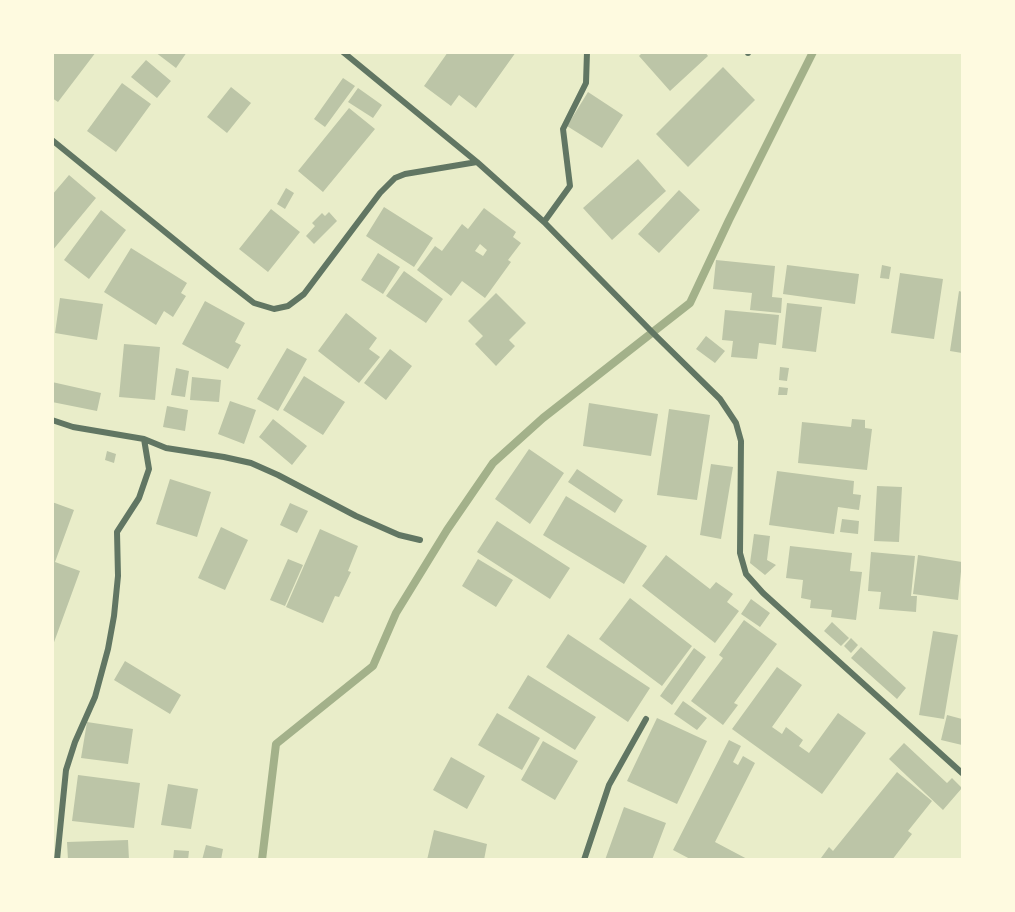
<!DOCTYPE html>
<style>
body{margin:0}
#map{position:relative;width:1015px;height:912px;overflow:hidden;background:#e9edc9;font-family:"Titillium Web",sans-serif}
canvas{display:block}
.frame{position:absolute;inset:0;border:54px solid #fefae0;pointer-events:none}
</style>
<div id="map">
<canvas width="1015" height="912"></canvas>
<div class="frame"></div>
</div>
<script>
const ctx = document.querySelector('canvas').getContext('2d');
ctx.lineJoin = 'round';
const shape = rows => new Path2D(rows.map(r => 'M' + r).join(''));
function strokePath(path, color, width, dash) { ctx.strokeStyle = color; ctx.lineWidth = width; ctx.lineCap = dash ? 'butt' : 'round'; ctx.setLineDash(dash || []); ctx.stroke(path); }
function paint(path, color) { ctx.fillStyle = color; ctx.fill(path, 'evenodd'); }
const stream = shape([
 [262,860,276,744,373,666,396,613,447,530,493,463,543,418,690,303,729,220,813,52]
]);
const building = shape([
 [52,52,96,52,58,102,52,98],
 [155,52,187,52,176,68],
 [448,52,516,52,476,108,459,95,451,106,424,86],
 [643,52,705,52,708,56,670,91,639,56],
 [146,60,171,81,157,98,131,77],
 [723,67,755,100,688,167,656,134],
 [343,78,355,86,325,127,314,119],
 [122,83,151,104,116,152,87,131],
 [231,87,251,103,227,133,207,117],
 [358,88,382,105,373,118,348,102],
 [588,92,623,115,602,148,567,126],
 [349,108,375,129,323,192,298,171],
 [638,159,666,191,612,240,583,208],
 [69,175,96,198,52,251,52,195],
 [286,188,294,193,285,209,277,204],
 [679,190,700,210,659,253,638,234],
 [384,207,433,238,414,267,366,236],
 [484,208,516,232,513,237,521,243,508,260,511,262,485,298,462,281,451,296,417,270,435,246,442,251,462,224,468,229],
 [480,244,487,250,483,256,475,251],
 [271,209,300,232,268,272,239,249],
 [101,210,126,230,89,279,64,260],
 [329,212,337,221,314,244,306,236,315,226,312,223,322,213,325,216],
 [131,248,187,283,181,293,186,296,173,317,164,311,156,325,104,292],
 [378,253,400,267,383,294,361,280],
 [716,260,775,266,772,297,782,298,781,313,750,310,752,293,713,289],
 [787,265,859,274,855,304,783,294],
 [882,265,891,267,889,279,880,278],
 [404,271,443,299,426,323,386,296],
 [900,273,943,279,934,339,891,333],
 [959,291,962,292,962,353,950,351],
 [496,293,526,323,509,340,515,346,496,366,475,344,483,336,468,321],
 [60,298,103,304,97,340,55,333],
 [205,301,245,323,235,342,241,345,228,369,182,344],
 [787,303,822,307,816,352,782,348],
 [725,310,779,315,776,345,759,343,757,359,731,357,733,341,722,340],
 [346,313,377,338,369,349,380,357,359,383,318,351],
 [706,336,725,351,715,363,696,349],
 [124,344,160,347,155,400,119,397],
 [287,348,307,359,278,411,257,399],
 [390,349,412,366,386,400,364,383],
 [780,367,789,368,787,381,779,380],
 [176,368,189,371,185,397,171,395],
 [304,376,345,402,323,435,283,410],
 [192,377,221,380,219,402,190,400],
 [52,382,101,393,97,411,52,402],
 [779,387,788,388,787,395,778,395],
 [230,401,256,410,244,444,218,434],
 [589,403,658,414,651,456,583,446],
 [167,406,188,410,185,431,163,427],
 [669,409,710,415,697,500,657,495],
 [273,419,307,446,292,465,259,437],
 [852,419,865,420,865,428,872,429,867,470,798,463,802,422,851,427],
 [529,449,564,473,530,524,495,499],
 [107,451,116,454,114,463,105,460],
 [711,464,733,467,721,539,700,535],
 [577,469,623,500,615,513,568,482],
 [777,471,854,481,853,494,861,495,859,510,838,507,834,534,769,525],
 [170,479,211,492,197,537,156,524],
 [877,486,902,487,899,542,874,541],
 [566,496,647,546,624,584,543,535],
 [52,502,74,510,55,562,80,571,53,645],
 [290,503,308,511,297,533,280,525],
 [842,519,859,521,858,534,840,532],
 [497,521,570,568,550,599,477,552],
 [221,527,248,540,225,590,198,578],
 [320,529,358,546,348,571,351,572,339,597,335,596,323,623,286,607],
 [754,534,770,536,767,560,776,565,765,575,750,563],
 [790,546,852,553,850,571,862,572,856,620,831,617,832,610,810,608,811,600,801,598,803,580,786,578],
 [871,552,915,556,911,596,917,596,916,612,879,609,881,592,868,591],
 [666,555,710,589,716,582,733,594,727,602,739,611,715,643,642,586],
 [918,555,962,562,958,600,913,594],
 [288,559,303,565,285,606,270,600],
 [478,559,513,580,496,607,462,586],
 [630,598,692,646,662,686,599,639],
 [751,599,770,613,760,627,741,614],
 [744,620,777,644,734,703,738,705,723,725,691,701,723,658,719,655],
 [832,622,849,638,841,646,824,631],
 [933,631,958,635,944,719,919,715],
 [568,634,650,688,628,722,546,667],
 [851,638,858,645,851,653,844,646],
 [861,647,906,688,897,699,851,658],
 [694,648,706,657,672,705,660,696],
 [125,661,181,695,170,714,114,680],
 [777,667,802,685,772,727,782,734,786,727,803,740,799,746,809,753,838,713,866,733,822,794,732,729],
 [528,675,596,717,575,750,508,708],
 [683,701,707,718,697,730,674,714],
 [497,713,540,738,522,770,478,745],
 [947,715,962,719,962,745,941,740],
 [657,718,707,741,677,804,627,781],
 [87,722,133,729,128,764,81,758],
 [729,740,741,746,733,762,738,765,743,756,755,763,715,842,749,860,692,860,673,850],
 [543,741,578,761,555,800,521,780],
 [904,743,947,783,952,778,962,788,943,810,889,759],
 [451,757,485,776,467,809,433,790],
 [897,772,932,801,908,831,912,834,892,860,823,860,821,858,829,847,833,851],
 [78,775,140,783,134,828,72,821],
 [168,784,198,789,191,829,161,825],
 [624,807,666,823,652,860,605,860],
 [434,830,487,844,484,860,427,860],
 [128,840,129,860,68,860,67,842],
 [206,845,223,849,221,860,202,860],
 [174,850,189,851,188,860,173,860]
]);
const minor = shape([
 [343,52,477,162,544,222,653,333,720,399,736,423,741,441,740,553,746,574,763,593,962,773],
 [748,52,748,53],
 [52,140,218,275,254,303,274,309,288,306,304,294,380,193,395,178,405,174,477,162],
 [544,222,570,186,563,129,586,83,587,52],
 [52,420,73,427,144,439,166,448,224,457,251,463,278,475,356,516,399,535,420,540],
 [57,860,66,770,75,742,95,697,108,649,114,616,118,576,117,532,139,498,149,469,144,439],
 [584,860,609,785,646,719]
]);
strokePath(stream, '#a3b18a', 8);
paint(building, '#bcc5a7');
strokePath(minor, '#617663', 6);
</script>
